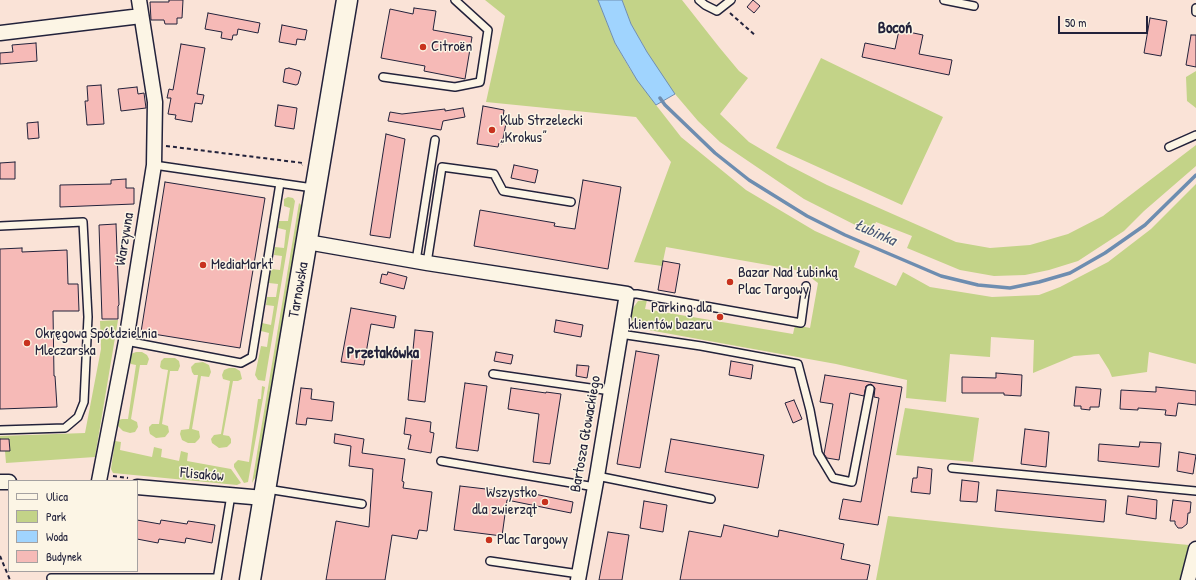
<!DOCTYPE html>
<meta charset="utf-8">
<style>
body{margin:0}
#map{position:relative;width:1196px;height:580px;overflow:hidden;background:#fae3d7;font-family:"Patrick Hand",sans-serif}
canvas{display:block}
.legend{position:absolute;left:8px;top:480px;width:130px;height:92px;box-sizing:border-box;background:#fcf5e5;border:1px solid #a5a1a1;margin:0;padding:5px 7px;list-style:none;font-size:12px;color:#22223b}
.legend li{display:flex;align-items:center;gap:8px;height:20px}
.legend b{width:20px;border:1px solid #a5a1a1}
.scale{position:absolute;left:1058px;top:16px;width:90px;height:18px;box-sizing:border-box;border:2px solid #22223b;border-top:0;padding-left:5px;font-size:12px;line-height:14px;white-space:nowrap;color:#22223b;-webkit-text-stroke:3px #fcf5e5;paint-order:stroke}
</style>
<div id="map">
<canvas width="1196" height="580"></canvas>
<ul class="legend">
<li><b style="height:5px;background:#fcf5e5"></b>Ulica</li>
<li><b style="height:11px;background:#c3d388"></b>Park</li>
<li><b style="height:11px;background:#a0d4fe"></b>Woda</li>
<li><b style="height:11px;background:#f6bab7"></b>Budynek</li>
</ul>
<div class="scale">50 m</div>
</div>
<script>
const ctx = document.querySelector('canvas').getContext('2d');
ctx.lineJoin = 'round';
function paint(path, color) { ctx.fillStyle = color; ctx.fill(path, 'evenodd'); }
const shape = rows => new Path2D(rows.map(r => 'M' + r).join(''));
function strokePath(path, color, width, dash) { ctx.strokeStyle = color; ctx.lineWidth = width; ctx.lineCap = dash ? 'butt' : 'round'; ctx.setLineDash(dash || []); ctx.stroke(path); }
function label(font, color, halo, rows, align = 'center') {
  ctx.font = font + ' "Patrick Hand",sans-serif'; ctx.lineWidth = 3; ctx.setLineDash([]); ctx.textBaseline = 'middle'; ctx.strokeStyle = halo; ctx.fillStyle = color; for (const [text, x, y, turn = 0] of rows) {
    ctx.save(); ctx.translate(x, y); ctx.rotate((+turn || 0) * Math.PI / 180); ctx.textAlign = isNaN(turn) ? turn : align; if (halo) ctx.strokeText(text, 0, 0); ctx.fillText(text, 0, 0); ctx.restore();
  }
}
const green = shape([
 [485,0,598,0,615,43,630,69,656,105,681,137,746,190,815,231,860,251,854,267,896,286,903,272,930,287,992,297,1039,295,1060,287,1108,262,1151,229,1196,184,1196,364,1149,352,1147,372,1112,377,1109,370,1099,354,1074,356,1033,373,1034,340,991,337,990,357,950,354,946,402,906,398,907,380,836,364,632,327,632,312,633,308,638,301,647,300,645,309,793,334,795,325,810,328,818,283,802,271,666,247,662,266,634,262,671,162,636,117,486,102,505,16],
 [622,0,682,0,719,47,739,71,748,78,720,114,749,142,788,165,827,185,956,242,990,248,1030,245,1068,234,1103,216,1196,145,1196,166,1144,211,1124,231,1078,261,1049,270,1025,275,994,276,960,270,907,248,912,236,876,222,871,233,804,199,720,142,698,121,675,94,663,78,647,52,631,24],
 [821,58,943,117,902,205,776,148],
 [1196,71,1196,108,1187,101,1186,77],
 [288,197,293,198,295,201,265,381,258,380,255,375,261,346,267,347,269,333,261,331,262,323,271,325,274,306,266,305,267,297,276,297,278,284,269,283,271,269,280,270,282,256,274,255,275,247,284,248,286,230,278,228,279,221,288,221,290,208,284,206,284,199],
 [299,203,303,207,273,392,257,473,255,478,252,483],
 [118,320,95,457,6,463,5,451,10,450,9,439,0,439,0,436,85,433,101,349,100,321],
 [136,352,142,352,147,355,149,359,147,365,140,365,131,419,137,422,138,427,135,432,130,433,123,431,118,426,118,423,119,420,122,419,128,419,136,365,131,364,129,361,131,354],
 [164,358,175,358,179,361,180,366,178,371,170,371,162,424,168,426,169,432,165,437,156,438,150,434,149,430,149,427,152,424,159,424,168,370,162,369,160,367,161,361],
 [203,362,209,365,211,372,209,377,201,376,192,429,199,431,200,437,199,439,195,443,188,443,182,440,180,434,181,430,189,429,198,375,194,375,192,372,191,367,195,363],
 [229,368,235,368,240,371,242,379,238,381,233,381,223,435,229,436,231,439,231,443,227,447,219,448,212,443,211,439,214,435,221,434,230,381,223,379,222,375,224,370],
 [262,386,265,387,248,482,244,483,234,467,234,464,238,460,249,462,258,399,261,399],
 [905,408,979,418,973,462,896,455],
 [115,441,121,442,120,450,152,457,154,447,162,449,161,457,179,461,181,451,188,453,187,461,231,469,241,483,237,485,113,473,111,469],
 [888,516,1001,528,1189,545,1181,580,876,580]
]);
const water = shape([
 [598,0,622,0,631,24,647,52,675,94,656,105,637,80,615,43,598,0]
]);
const stream = shape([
 [660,98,665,105,715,153,749,180,807,216,845,235,941,276,978,285,1010,288,1039,282,1070,273,1105,253,1145,225,1196,175]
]);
const building = shape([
 [169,0,183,0,182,18,177,18,177,24,165,24,164,20,151,20,150,2,169,2,169,0],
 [753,0,760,6,754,13,747,7,753,0],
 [414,8,436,11,433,30,472,37,465,79,424,71,425,66,381,58,390,9,413,14,414,8],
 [208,13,260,23,258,33,238,29,237,35,233,35,232,40,221,38,222,32,205,29,208,13],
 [1150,18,1167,21,1161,56,1144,53,1150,18],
 [282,25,307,30,305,40,297,39,296,45,279,42,282,25],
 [899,30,923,35,919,54,952,60,949,75,862,57,865,43,895,49,899,30],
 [1191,35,1196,35,1196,67,1186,65,1191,35],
 [36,43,37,61,0,64,0,53,13,52,12,45,36,43],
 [181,44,205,48,197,94,204,95,202,104,195,103,192,122,175,119,176,115,168,114,171,98,167,98,169,89,173,90,181,44],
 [289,68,300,71,301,73,298,84,296,85,283,82,285,69,289,68],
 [101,85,104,124,87,125,85,101,88,101,87,86,101,85],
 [137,87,138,94,144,93,146,108,121,111,118,89,137,87],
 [278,105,297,108,294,129,275,126,278,105],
 [483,106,504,110,503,117,507,118,502,144,499,143,498,147,477,144,483,106],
 [463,108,465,117,443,121,441,130,388,121,390,112,402,114,445,109,445,111,463,108],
 [38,122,39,138,28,139,27,123,38,122],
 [386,134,405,139,390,238,370,235,386,134],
 [15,162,15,179,0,179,0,163,15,162],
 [514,165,538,170,535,183,511,178,514,165],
 [126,179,126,188,134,188,134,204,60,207,60,185,111,184,111,180,126,179],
 [583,180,621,187,608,269,474,246,480,210,555,223,554,226,575,229,583,180],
 [165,182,265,198,240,348,141,332,165,182],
 [116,224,119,305,118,306,118,319,102,319,99,225,116,224],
 [22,248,22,252,67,250,68,284,78,284,79,311,53,311,54,376,55,376,57,407,0,409,0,249,22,248],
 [663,261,680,264,675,293,658,290,663,261],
 [388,272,407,277,404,289,380,283,382,274,387,275,388,272],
 [351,308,396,316,394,328,371,324,364,365,341,362,351,308],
 [556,320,583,325,581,337,554,332,556,320],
 [415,330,433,332,425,402,408,400,415,330],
 [636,351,659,355,640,468,617,464,636,351],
 [496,352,513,355,511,364,494,361,496,352],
 [731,361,753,365,751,379,729,375,731,361],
 [577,365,589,366,587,378,576,376,577,365],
 [996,373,1022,375,1021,396,1004,395,1004,393,962,393,962,377,996,378,996,373],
 [825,375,902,387,878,525,839,519,843,499,861,502,879,398,874,397,875,388,871,384,866,386,864,396,850,393,839,460,827,458,824,454,833,404,820,402,825,375],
 [465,383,487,386,478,451,456,448,465,383],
 [1076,387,1101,389,1099,407,1090,407,1090,410,1081,409,1081,406,1074,406,1076,387],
 [1156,387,1196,391,1196,405,1178,403,1176,416,1165,415,1166,410,1138,408,1138,410,1120,409,1121,390,1156,392,1156,387],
 [301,388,312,389,311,399,334,402,332,421,307,418,306,425,296,424,301,388],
 [511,388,546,393,546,392,561,394,550,464,533,462,539,414,508,409,511,388],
 [794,400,802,419,793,423,785,403,794,400],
 [406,418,431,422,430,432,434,433,431,453,408,449,411,435,404,434,406,418],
 [1025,429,1049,432,1046,467,1021,464,1025,429],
 [335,434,364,439,362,453,405,459,402,481,404,482,403,488,432,492,427,531,419,530,417,539,392,535,385,580,326,580,336,521,369,527,373,469,349,466,351,446,334,443,335,434],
 [0,439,9,439,10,451,0,451,0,439],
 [671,439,764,455,758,488,665,472,671,439],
 [1140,442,1161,443,1159,467,1098,461,1099,444,1139,447,1140,442],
 [1179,452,1196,455,1193,474,1177,471,1179,452],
 [918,467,932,469,930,494,911,492,913,478,917,478,918,467],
 [962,480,979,482,977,502,960,501,962,480],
 [460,486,520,493,520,491,573,502,571,513,507,500,502,536,454,530,460,486],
 [997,490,1106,500,1104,522,995,511,997,490],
 [1128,496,1157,500,1156,519,1126,514,1128,496],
 [1173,500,1191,502,1190,513,1188,513,1187,524,1182,528,1178,528,1175,524,1175,521,1170,521,1173,500],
 [644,501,667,505,663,532,640,528,644,501],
 [137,520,160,524,161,520,187,524,188,521,215,525,212,543,186,538,185,543,159,539,158,543,137,539,137,520],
 [724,525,778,537,779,530,844,544,841,559,870,565,867,580,680,580,689,531,721,537,724,525],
 [608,532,629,535,622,580,599,580,608,532]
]);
const path = shape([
 [730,13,756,36],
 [166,146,303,163,302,165],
 [113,476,128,478],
 [0,556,10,580]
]);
const lane = shape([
 [699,0,705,5,717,11,731,0],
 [944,0,974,6],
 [1196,12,1196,8],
 [383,77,455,87,480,82,488,30,455,0],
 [1169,147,1196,135],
 [154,165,313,188],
 [0,226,83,222,88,317,84,402,78,417,65,428,0,430],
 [416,261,435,140],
 [427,263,442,167,494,174,503,191,571,202],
 [627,294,637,294,801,323,806,286],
 [620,334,701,346,798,364,810,410,818,453,833,478,852,482,870,389],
 [126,341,241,363,252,357,280,183],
 [493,374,611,391],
 [441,461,595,487],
 [952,468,1196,491],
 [597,476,711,499],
 [267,489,362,504],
 [490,561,579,574],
 [51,578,217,578],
 [217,580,231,495]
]);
const street = shape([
 [0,33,141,16],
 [307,242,427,263,627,294,597,476,578,580],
 [99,481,126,341,154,165,155,102,139,0],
 [0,482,9,482],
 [137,487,264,498],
 [1188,580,1196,549]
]);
const secondary = shape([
 [250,580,347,0]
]);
const markers = [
 [423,47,4,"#c8321e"],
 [492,130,4,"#c8321e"],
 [203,265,4,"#c8321e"],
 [730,282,4,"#c8321e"],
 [720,317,4,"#c8321e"],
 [27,343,4,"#c8321e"],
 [545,502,4,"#c8321e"],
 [489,540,4,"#c8321e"]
];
const poiNames = [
 ["Citroën",431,47],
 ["Klub Strzelecki",500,121],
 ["„Krokus”",500,138],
 ["MediaMarkt",211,265],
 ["Bazar Nad Łubinką",738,273],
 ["Plac Targowy",738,290],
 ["Parking dla",712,308,"right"],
 ["klientów bazaru",712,325,"right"],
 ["Okręgowa Spółdzielnia",35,334],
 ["Mleczarska",35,351],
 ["Wszystko",537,493,"right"],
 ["dla zwierząt",537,510,"right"],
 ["Plac Targowy",497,540]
];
const streetNames = [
 ["Warzywna",125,239,-81],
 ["Tarnowska",299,290,-80],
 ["Bartosza Głowackiego",586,434,-80],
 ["Flisaków",202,475,5]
];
const neighbourhoodNames = [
 ["Bocoń",895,29],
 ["Przetakówka",383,354]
];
const waterNames = [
 ["Łubinka",875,233,24]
];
paint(green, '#c3d388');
paint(water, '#a0d4fe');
strokePath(water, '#6e8db0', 1);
strokePath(stream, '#6e8db0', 3.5);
paint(building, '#f6bab7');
strokePath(building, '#22223b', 1);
strokePath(lane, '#22223b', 10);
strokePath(street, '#22223b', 17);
strokePath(secondary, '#22223b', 23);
strokePath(path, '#22223b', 2, [4, 3]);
strokePath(lane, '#fcf5e5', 7);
strokePath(street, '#fcf5e5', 14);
strokePath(secondary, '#fcf5e5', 20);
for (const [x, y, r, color] of markers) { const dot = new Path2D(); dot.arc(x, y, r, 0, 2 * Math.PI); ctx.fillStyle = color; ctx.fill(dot); strokePath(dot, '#fcf5e5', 1.5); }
label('15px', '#22223b', '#fcf5e5', poiNames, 'left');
label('15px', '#22223b', '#fcf5e5', streetNames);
label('bold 16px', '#22223b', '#fcf5e5', neighbourhoodNames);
label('italic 16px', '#485776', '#fcf5e5', waterNames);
</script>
